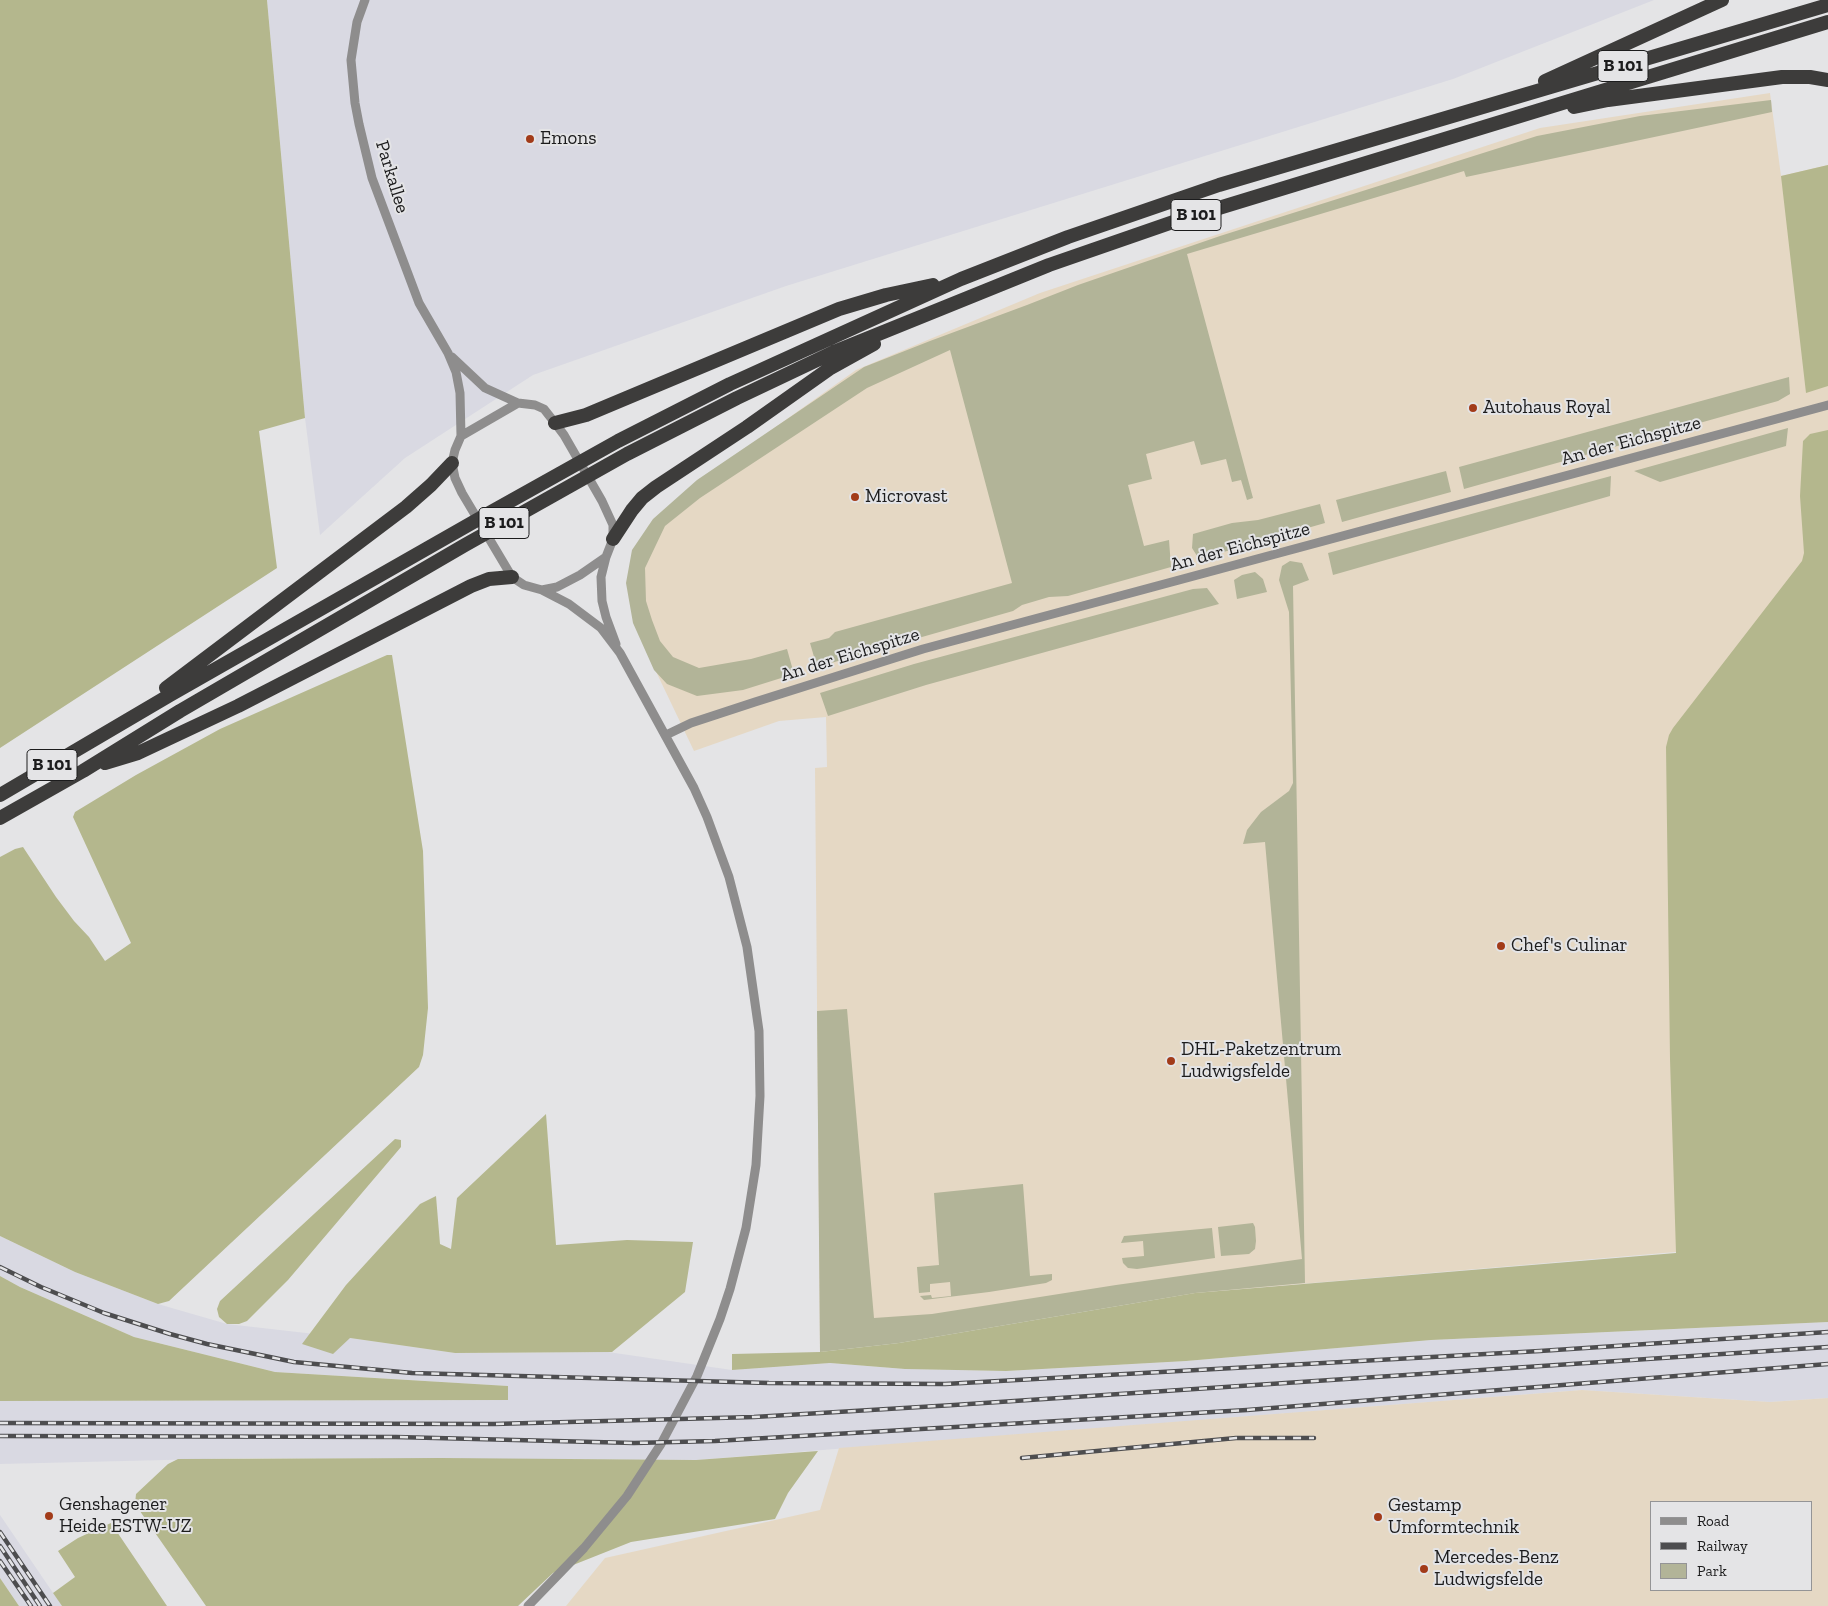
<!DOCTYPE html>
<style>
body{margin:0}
#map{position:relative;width:1828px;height:1606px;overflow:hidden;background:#e4e4e6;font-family:"Zilla Slab",serif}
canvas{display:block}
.legend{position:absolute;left:1650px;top:1501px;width:162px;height:90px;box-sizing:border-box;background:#e4e4e6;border:1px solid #949496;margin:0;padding:6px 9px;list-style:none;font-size:15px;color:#1c1c1d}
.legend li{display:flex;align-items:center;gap:10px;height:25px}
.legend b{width:25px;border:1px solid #949496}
</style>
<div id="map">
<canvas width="1828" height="1606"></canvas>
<ul class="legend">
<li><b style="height:6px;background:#8e8d8d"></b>Road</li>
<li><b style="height:6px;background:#4d4d4f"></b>Railway</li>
<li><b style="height:14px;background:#b2b498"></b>Park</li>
</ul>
</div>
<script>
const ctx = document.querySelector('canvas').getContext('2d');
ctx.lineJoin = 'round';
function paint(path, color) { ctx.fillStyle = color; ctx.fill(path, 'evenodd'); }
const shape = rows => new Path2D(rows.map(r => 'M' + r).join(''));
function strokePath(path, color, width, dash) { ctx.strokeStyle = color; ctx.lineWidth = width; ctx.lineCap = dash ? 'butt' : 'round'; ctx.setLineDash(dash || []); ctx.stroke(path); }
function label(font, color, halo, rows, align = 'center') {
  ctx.font = font + ' "Zilla Slab",serif'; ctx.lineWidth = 4; ctx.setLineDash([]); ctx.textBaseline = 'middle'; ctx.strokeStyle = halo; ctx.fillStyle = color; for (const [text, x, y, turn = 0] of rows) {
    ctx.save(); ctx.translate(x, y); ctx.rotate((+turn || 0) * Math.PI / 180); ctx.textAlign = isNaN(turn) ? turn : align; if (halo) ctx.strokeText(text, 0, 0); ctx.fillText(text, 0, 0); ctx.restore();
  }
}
const built = shape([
 [267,0,1654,0,1453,79,786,286,533,375,405,458,320,535,305,418],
 [0,1236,75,1272,158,1304,227,1324,350,1338,455,1353,608,1352,732,1370,830,1363,905,1369,1006,1371,1186,1361,1431,1340,1828,1322,1828,1398,1770,1402,1582,1390,696,1460,248,1458,0,1464,0,1401,508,1400,508,1386,275,1372,134,1337,20,1287,0,1276],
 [0,1515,62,1606,19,1606,0,1578]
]);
const industrial = shape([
 [1770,93,1781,176,1828,165,1828,1239,1195,1293,820,1352,815,768,827,767,826,717,779,721,694,751,650,659,634,615,648,526,691,487,856,370,1040,293,1540,128],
 [1582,1390,1770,1402,1828,1398,1828,1606,566,1606,605,1558,820,1510,839,1448],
 [1812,1502,1812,1590,1652,1590,1652,1502]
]);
const green = shape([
 [1771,100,1772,112,1466,177,1464,171,1187,254,1253,498,1247,500,1241,480,1232,482,1226,459,1201,465,1194,441,1146,454,1152,479,1128,485,1144,546,1169,540,1171,567,1068,596,1049,597,1022,605,1013,611,817,667,810,643,829,638,835,632,1012,583,950,350,867,388,700,498,665,526,645,568,646,601,652,620,660,641,673,657,699,668,751,659,787,649,794,674,743,690,697,696,667,684,654,670,633,623,626,583,632,550,653,519,697,480,864,367,930,341,1027,305,1078,285,1220,236,1537,136,1640,116],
 [1789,377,1790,394,1778,401,1464,489,1459,467],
 [1788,428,1786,446,1660,482,1634,471],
 [1446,471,1451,492,1342,522,1336,500],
 [1611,476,1610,496,1333,575,1328,553],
 [1320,504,1325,523,1199,559,1192,548,1193,534,1232,523,1258,520],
 [1290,561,1302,563,1309,580,1293,586,1305,1283,1195,1293,899,1343,820,1352,817,1011,847,1009,874,1318,932,1314,1116,1285,1302,1259,1265,842,1243,844,1247,830,1261,812,1289,791,1293,783,1289,612,1279,580,1282,566],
 [1255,572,1263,579,1267,592,1237,599,1234,580,1242,575],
 [1207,588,1219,604,926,685,828,716,820,693,914,664,1193,589],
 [1023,1184,1030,1276,1052,1274,1052,1280,1046,1283,989,1292,924,1300,920,1296,931,1295,932,1298,951,1296,950,1282,930,1284,930,1292,919,1293,917,1267,939,1265,934,1193],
 [1253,1223,1255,1227,1256,1241,1255,1249,1249,1254,1221,1256,1218,1227],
 [1212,1228,1215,1258,1137,1269,1128,1268,1123,1263,1122,1258,1144,1256,1143,1241,1121,1243,1124,1236]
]);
const forest = shape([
 [0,0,267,0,305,418,259,431,277,568,0,748],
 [1828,165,1828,386,1806,393,1781,176],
 [1828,430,1828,1322,1431,1340,1186,1361,1006,1371,905,1369,830,1363,732,1370,732,1354,820,1352,899,1343,1195,1293,1676,1253,1670,1059,1666,747,1669,735,1673,728,1802,561,1804,553,1800,496,1803,441,1810,434],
 [387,655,392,655,423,851,428,1008,423,1055,419,1067,169,1301,158,1304,75,1272,0,1236,0,857,15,849,23,847,56,897,74,921,89,937,105,961,131,943,73,817,75,812,136,775,220,729],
 [546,1114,556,1245,627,1240,693,1242,685,1292,612,1352,455,1353,350,1338,333,1354,302,1344,346,1285,420,1204,436,1196,440,1244,451,1249,457,1198],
 [395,1139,401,1140,401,1147,288,1280,247,1321,239,1324,227,1324,219,1317,217,1309,220,1301],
 [0,1276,20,1287,134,1337,275,1372,508,1386,508,1400,0,1401],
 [818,1451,788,1493,775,1519,631,1542,553,1573,518,1606,206,1606,135,1504,136,1494,168,1464,178,1459,441,1458,696,1460],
 [111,1523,167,1606,62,1606,53,1593,75,1577,58,1551,78,1538],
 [0,1578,19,1606,0,1606]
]);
const minor = shape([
 [365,0,357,22,351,60,355,103,359,124,372,178,419,303,448,353,456,372,460,393,461,436],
 [452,357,485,388,518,403],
 [518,403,535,405,544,409,555,423,564,435,602,501,613,525,613,539,606,557,580,575,557,587,542,590,524,585,512,577,462,493,455,478,452,463,455,450,461,436,518,403],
 [606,557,601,577,602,601,606,617,616,644],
 [666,735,691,723,755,702,923,649,1828,405],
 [528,1606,584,1548,627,1496,661,1444,697,1376,720,1319,730,1289,746,1228,756,1165,760,1096,759,1031,747,947,729,877,707,817,694,788,620,653,601,628,569,604,542,590]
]);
const trunk = shape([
 [1545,81,1722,0],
 [1574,107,1608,100,1782,77,1810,77,1828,80],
 [555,423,586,415,839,309,886,295,933,285],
 [613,539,632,510,642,498,656,487,747,427,829,369,874,344],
 [166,688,406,507,431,485,452,463],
 [105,763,138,753,238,706,471,586,489,579,512,577],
 [0,795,170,695,491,512,618,441,730,384,961,279,1068,237,1219,185,1828,5],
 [0,818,83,771,180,711,465,545,627,454,737,398,834,352,1049,265,1173,222,1828,22]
]);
const rail = shape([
 [0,1267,41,1287,104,1313,170,1334,207,1344,294,1362,412,1373,769,1383,945,1384,1540,1351,1828,1332],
 [0,1423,494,1424,754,1417,954,1405,1828,1347],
 [0,1436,396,1437,634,1443,715,1441,1247,1410,1828,1364],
 [1022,1458,1236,1438,1314,1438],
 [0,1532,50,1606],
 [0,1546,40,1606],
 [0,1561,31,1606]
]);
const markers = [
 [530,139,5,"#a23b19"],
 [1473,408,5,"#a23b19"],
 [855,497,5,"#a23b19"],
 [1501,946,5,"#a23b19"],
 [1171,1061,5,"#a23b19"],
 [49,1516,5,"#a23b19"],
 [1378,1517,5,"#a23b19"],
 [1424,1569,5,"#a23b19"]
];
const shields = [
 [1623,66,50],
 [1196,215,50],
 [504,523,50],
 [52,765,50]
];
const shieldNames = [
 ["B 101",1623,66],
 ["B 101",1196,215],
 ["B 101",504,523],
 ["B 101",52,765]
];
const poiNames = [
 ["Emons",540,139],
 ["Autohaus Royal",1483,408],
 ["Microvast",865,497],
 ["Chef's Culinar",1511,946],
 ["DHL-Paketzentrum",1181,1050],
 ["Ludwigsfelde",1181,1072],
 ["Genshagener",59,1505],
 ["Heide ESTW-UZ",59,1527],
 ["Gestamp",1388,1506],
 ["Umformtechnik",1388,1528],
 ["Mercedes-Benz",1434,1558],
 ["Ludwigsfelde",1434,1580]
];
const streetNames = [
 ["Parkallee",392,177,73],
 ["An der Eichspitze",1631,441,-15],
 ["An der Eichspitze",1240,547,-15],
 ["An der Eichspitze",850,655,-17]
];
paint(built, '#d9d9e2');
paint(industrial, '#e5d8c4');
paint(green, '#b2b498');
paint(forest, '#b4b78d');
strokePath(minor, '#8e8d8d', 9);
strokePath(trunk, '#3d3c3b', 14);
strokePath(rail, '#4d4d4f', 4.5);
strokePath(rail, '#e4e4e6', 2.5, [8]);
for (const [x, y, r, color] of markers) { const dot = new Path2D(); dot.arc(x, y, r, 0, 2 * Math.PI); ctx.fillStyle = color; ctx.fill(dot); strokePath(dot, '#e4e4e6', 2); }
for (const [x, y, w] of shields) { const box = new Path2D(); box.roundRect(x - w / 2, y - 15.5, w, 31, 4); ctx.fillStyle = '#e4e4e6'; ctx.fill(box); strokePath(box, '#1c1c1d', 1); }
label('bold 18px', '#1c1c1d', null, shieldNames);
label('19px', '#1c1c1d', '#e4e4e6', poiNames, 'left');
label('19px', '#1c1c1d', '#e4e4e6', streetNames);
</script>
